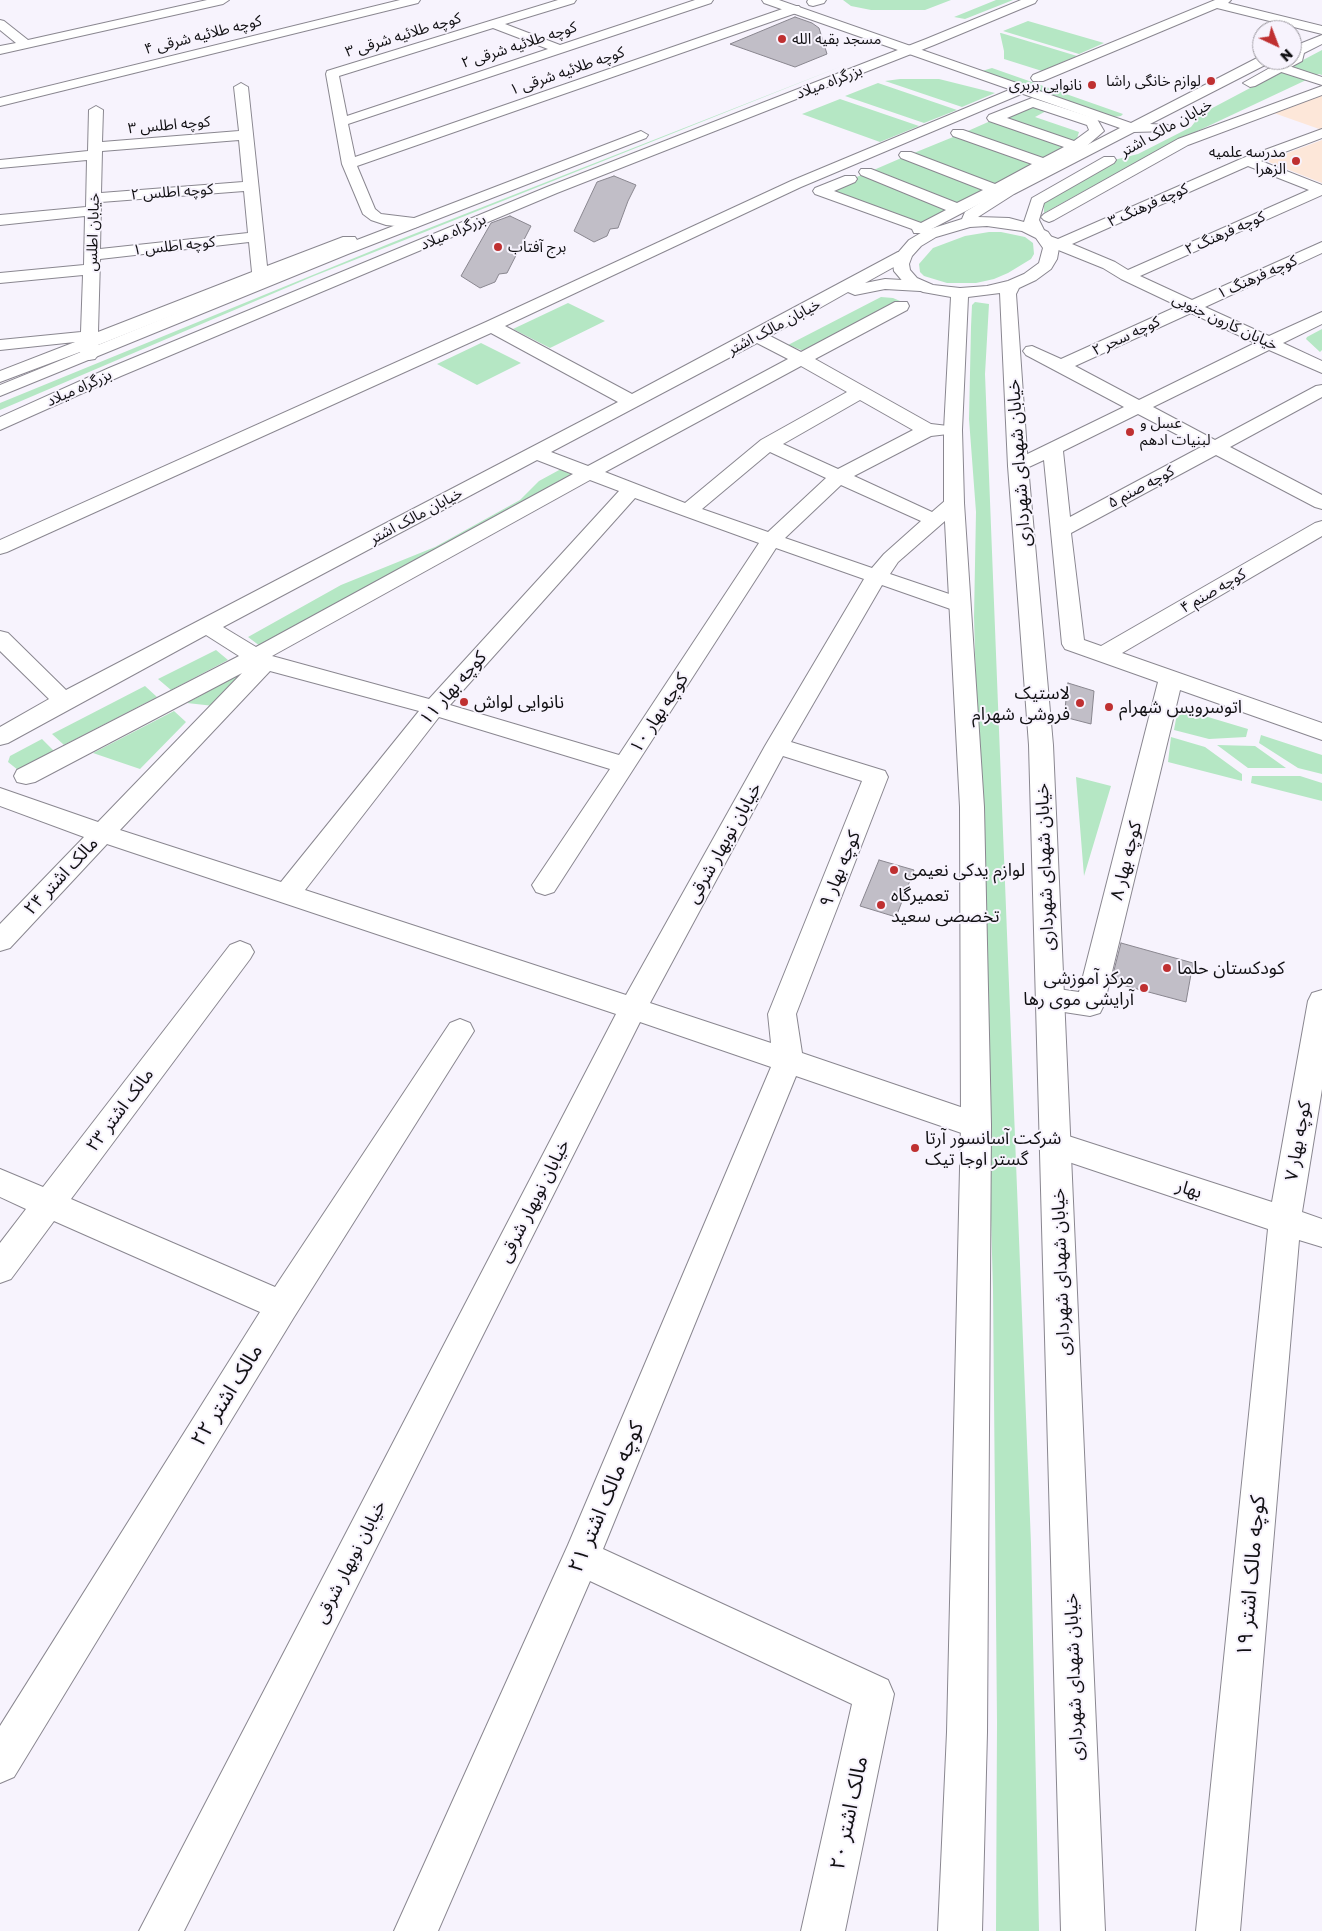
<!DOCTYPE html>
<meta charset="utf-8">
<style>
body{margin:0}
#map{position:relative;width:1322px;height:1931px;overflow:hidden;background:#f7f3fd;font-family:"Golos Text",sans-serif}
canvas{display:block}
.north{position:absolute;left:1252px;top:20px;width:50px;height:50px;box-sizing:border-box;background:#f7f3fd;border:1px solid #9b989f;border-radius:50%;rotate:137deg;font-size:14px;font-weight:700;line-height:20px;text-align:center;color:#111013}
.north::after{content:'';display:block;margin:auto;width:18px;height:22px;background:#bf3031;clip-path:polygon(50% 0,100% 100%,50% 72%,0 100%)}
</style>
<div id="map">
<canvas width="1322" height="1931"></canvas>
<div class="north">N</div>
</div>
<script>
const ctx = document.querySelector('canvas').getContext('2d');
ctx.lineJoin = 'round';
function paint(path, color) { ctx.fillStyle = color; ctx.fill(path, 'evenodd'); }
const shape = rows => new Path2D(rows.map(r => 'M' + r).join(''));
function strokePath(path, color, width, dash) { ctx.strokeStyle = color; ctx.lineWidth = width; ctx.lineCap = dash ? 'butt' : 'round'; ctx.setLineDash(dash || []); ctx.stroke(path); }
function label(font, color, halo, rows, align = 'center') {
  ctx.font = font + ' "Golos Text","Noto Sans Arabic",sans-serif'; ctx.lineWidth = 4; ctx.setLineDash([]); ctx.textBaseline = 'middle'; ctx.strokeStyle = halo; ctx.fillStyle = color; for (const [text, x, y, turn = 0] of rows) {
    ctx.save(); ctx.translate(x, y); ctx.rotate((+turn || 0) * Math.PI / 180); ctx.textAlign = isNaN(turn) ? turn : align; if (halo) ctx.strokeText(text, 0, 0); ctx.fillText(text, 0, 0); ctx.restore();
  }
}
const education = shape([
 [1322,93,1322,130,1271,112],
 [1322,140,1322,183,1269,162,1269,160]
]);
const green = shape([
 [843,0,951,0,925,10,871,10,851,6],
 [996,0,1013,0,965,19,954,17],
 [1028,21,1104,43,1079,54,1003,31],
 [1000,33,1001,33,1077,56,1042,71,1004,59,1004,51],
 [1322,50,1322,75,1319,74,1170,144,1044,213,1044,200,1106,162,1138,154,1191,127,1201,114],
 [842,66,314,276,0,410,0,403,391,243],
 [992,68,1123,114,1121,116,1114,117,982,71],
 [900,79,939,79,995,93,962,107,885,81],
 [878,83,957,110,924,123,845,96],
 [840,99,919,126,880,142,802,114],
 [1033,103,1050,109,1035,117,1079,132,1075,145,997,118],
 [995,119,1073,146,1043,162,961,134],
 [958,135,1041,163,994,188,909,155],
 [906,156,991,189,957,207,869,172],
 [866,173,953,208,921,226,824,191],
 [989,232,1001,232,1025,237,1033,243,1034,254,1031,259,1008,273,994,279,976,283,947,283,924,276,920,272,919,264,933,248,965,236],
 [881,297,893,298,900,301,804,351,788,345],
 [975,302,989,304,985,374,1031,1544,1039,1931,996,1931,997,1723,993,1289,974,617,976,512,969,419,971,327,972,305],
 [568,303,605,321,550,348,513,329],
 [1322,329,1322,350,1320,352,1306,339,1307,337],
 [481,343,521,363,477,385,437,364],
 [561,469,574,475,260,646,248,637,341,585,435,547,520,500,539,481],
 [216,650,228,660,171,690,158,679],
 [240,674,243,677,214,706,187,703],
 [145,686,157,697,64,745,52,734],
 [1178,708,1248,729,1246,737,1209,739,1174,730],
 [174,711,186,722,140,769,93,753],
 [1261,735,1322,755,1322,774,1298,768,1259,743],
 [1171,737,1205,747,1242,774,1242,781,1168,762],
 [42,739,54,751,18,770,8,762,10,756],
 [1217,745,1255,746,1286,768,1248,768],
 [1252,776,1300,776,1322,783,1322,801,1251,783],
 [1076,777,1111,786,1084,876]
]);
const building = shape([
 [795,17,812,23,819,28,827,54,795,67,730,44,795,17],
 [614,176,636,185,628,201,618,228,610,229,607,236,594,242,574,231,597,182,614,176],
 [510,216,531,226,507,273,499,274,495,282,480,288,461,276,491,223,510,216],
 [1068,683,1094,691,1091,724,1064,717,1068,683],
 [879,860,914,870,896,917,860,906,879,860],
 [1121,943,1193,963,1186,1002,1111,982,1121,943]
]);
const minor = shape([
 [207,0,229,0,223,4,0,54,0,46,16,43,0,30,0,20,4,21,28,40,207,0],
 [400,0,420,0,418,3,0,106,0,98,400,0],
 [558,0,576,0,574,3,505,24,560,45,695,0,713,0,711,3,348,124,355,157,791,6,799,6,801,9,799,12,357,166,375,209,381,214,414,218,419,220,422,223,419,226,414,228,386,225,371,220,363,214,342,164,326,74,327,71,558,0],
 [493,28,548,49,347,116,339,76,493,28],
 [808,0,826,0,824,3,813,6,809,5,807,2,808,0],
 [1215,0,1231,0,1228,3,1322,26,1322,34,1217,8,1043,81,1033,81,1031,78,1033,75,1215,0],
 [1280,63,1322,77,1322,85,1275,70,1274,67,1275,64,1280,63],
 [241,83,248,87,267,266,343,237,355,237,357,240,355,243,98,345,98,355,95,359,89,360,83,359,80,352,0,382,0,371,75,342,0,350,0,340,81,332,83,275,0,283,0,273,84,265,85,216,0,225,0,215,86,207,87,160,0,168,0,160,88,151,89,110,96,106,103,110,102,142,239,131,234,87,241,83],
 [239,140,243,182,101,193,102,151,239,140],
 [244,191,248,233,100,249,101,202,244,191],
 [249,242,252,272,98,332,100,259,249,242],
 [1021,85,1026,86,1028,89,1026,92,801,187,505,326,632,394,898,252,910,252,912,255,910,258,865,283,885,279,920,281,926,283,928,286,926,289,920,291,885,289,855,295,848,292,770,336,801,352,895,302,907,302,909,306,907,310,815,359,931,424,948,426,950,430,948,434,931,436,854,476,932,512,947,499,954,497,961,499,964,503,961,507,898,562,890,574,967,600,970,605,967,610,959,612,882,585,791,742,885,771,888,777,796,1014,802,1053,987,1116,991,1125,987,1134,976,1138,796,1076,603,1549,888,1680,894,1694,845,1931,801,1931,852,1704,590,1581,438,1931,394,1931,568,1545,771,1067,640,1022,184,1931,139,1931,616,1014,107,844,10,948,0,951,0,924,84,837,0,806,0,788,98,822,242,673,35,782,26,784,17,782,14,776,17,770,239,656,206,635,8,743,0,745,0,727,49,699,0,651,0,631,8,633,66,690,618,402,491,333,7,552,0,554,0,540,486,322,791,181,1021,85],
 [757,343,788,359,588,466,551,452,757,343],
 [801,366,847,392,761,440,685,503,605,472,801,366],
 [860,400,913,430,838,469,783,444,860,400],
 [770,452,826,478,768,532,702,509,770,452],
 [537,460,573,474,256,647,223,627,537,460],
 [590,480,619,491,429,699,272,656,590,480],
 [841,485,921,521,884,554,872,568,785,538,841,485],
 [635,498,759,543,619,755,450,705,635,498],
 [776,548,864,579,765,746,626,995,305,890,439,717,610,769,532,885,536,892,545,895,554,892,776,548],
 [270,671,419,711,281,882,120,830,270,671],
 [783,756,862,781,768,1014,771,1043,650,1003,783,756],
 [1322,86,1322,95,1188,145,1054,220,1049,222,1044,220,1041,217,1044,214,1178,139,1322,86],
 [1032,98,1097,119,1104,131,1082,150,924,233,914,233,912,229,815,194,813,191,815,188,845,176,855,176,857,179,855,182,834,191,921,223,946,210,861,175,859,172,861,169,871,169,957,203,983,190,901,158,899,155,901,152,911,152,995,184,1032,164,953,136,951,133,953,130,963,130,1043,158,1064,147,989,121,987,118,989,115,1032,98],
 [1033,107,1087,125,1089,130,1074,141,1007,118,1033,107],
 [1322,129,1322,138,1261,161,1322,185,1322,195,1140,276,1192,300,1322,242,1322,253,1205,307,1269,336,1322,312,1322,324,1283,343,1322,361,1322,373,1269,350,1153,407,1215,440,1316,386,1322,385,1322,397,1230,447,1322,495,1322,509,1315,507,1216,455,1071,533,1084,640,1101,646,1315,523,1322,521,1322,536,1122,653,1322,723,1322,740,1180,690,1104,1005,1100,1013,1090,1016,1051,1010,1041,1007,1037,999,1041,991,1051,988,1079,992,1158,682,1065,649,1062,644,1044,460,1018,472,1011,470,1008,466,1011,462,1124,407,1026,355,1023,351,1026,347,1032,346,1061,359,1178,306,1121,279,1103,268,1041,243,1039,240,1041,237,1047,235,1058,239,1243,158,1322,129],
 [1248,166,1309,190,1128,270,1115,262,1072,244,1248,166],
 [1191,313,1255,343,1139,400,1075,366,1191,313],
 [1138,414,1201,447,1070,517,1063,451,1138,414],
 [240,941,250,945,254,952,250,959,71,1199,275,1287,450,1023,460,1019,470,1023,474,1031,294,1317,14,1777,0,1783,0,1726,260,1312,54,1221,11,1279,0,1283,0,1243,26,1209,0,1197,0,1169,43,1187,230,945,240,941],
 [1322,990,1322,1089,1302,1212,1322,1219,1322,1247,1299,1240,1240,1931,1196,1931,1268,1229,1045,1154,1041,1145,1045,1136,1056,1132,1272,1202,1308,1001,1312,993,1322,990]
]);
const major = shape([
 [762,0,779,0,1131,123,1259,57,1262,57,1262,60,1270,60,1269,63,1150,124,1168,125,1170,128,1168,131,1134,132,1014,194,978,217,1009,218,1024,222,1032,198,1104,157,1114,157,1116,160,1114,163,1044,203,1039,220,1044,230,1048,232,1059,248,1057,259,1051,269,1036,280,1019,288,1016,294,1028,466,1053,745,1105,1931,1061,1931,1029,745,1008,466,1000,293,968,297,962,430,964,503,984,807,991,1125,987,1732,982,1931,938,1931,947,1732,961,1125,960,807,944,503,944,430,951,297,923,292,905,284,894,271,893,264,896,255,909,240,924,231,962,219,965,212,1004,188,1120,128,764,3,762,0],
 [987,226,1022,231,1036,238,1043,248,1039,263,1024,274,1008,281,987,286,960,288,933,285,917,278,910,270,909,264,912,256,921,246,936,237,970,227,987,226],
 [1322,35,1322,44,1304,53,1302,61,1255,86,1250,87,1243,83,1284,60,1292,60,1292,47,1322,35]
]);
const highway = shape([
 [1021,0,1037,0,1035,3,934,45,557,193,121,376,0,430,0,417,109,368,547,187,926,39,1021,0],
 [641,131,648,135,646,138,348,254,0,396,0,385,336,248,641,131]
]);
const markers = [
 [782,39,5,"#bf3031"],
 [1211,81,5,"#bf3031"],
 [1092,85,5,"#bf3031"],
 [1296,161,5,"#bf3031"],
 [498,247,5,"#bf3031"],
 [1130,432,5,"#bf3031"],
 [464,702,5,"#bf3031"],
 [1080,703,5,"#bf3031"],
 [1109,707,5,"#bf3031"],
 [894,870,5,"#bf3031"],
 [881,905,5,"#bf3031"],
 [1167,968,5,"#bf3031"],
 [1144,988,5,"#bf3031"],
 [915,1148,5,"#bf3031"]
];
const farStreetnames = [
 ["کوچه طلائیه شرقی ۴",203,35,-14],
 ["کوچه طلائیه شرقی ۳",403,35,-17],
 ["کوچه طلائیه شرقی ۲",519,45,-18],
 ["کوچه طلائیه شرقی ۱",567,71,-19],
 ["بزرگراه میلاد",829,82,-21],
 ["کوچه اطلس ۳",169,125,-5],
 ["خیابان مالک اشتر",1166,128,-29],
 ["کوچه اطلس ۲",172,192,-4],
 ["کوچه فرهنگ ۳",1148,205,-24],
 ["خیابان اطلس",93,232,-88],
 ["بزرگراه میلاد",453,232,-23],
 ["کوچه فرهنگ ۲",1225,233,-24],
 ["کوچه اطلس ۱",174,246,-6],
 ["کوچه فرهنگ ۱",1257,277,-24],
 ["خیابان کارون جنوبی",1225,322,25],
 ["خیابان مالک اشتر",774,327,-28],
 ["کوچه سحر ۲",1126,336,-25],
 ["بزرگراه میلاد",79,388,-24],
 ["کوچه صنم ۵",1141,487,-28],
 ["خیابان مالک اشتر",416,516,-28],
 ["کوچه صنم ۴",1213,591,-30]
];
const farPoinames = [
 ["مسجد بقیه الله",792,39],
 ["لوازم خانگی راشا",1201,81,"right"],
 ["نانوایی بربری",1082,85,"right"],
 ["مدرسه علمیه",1286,152,"right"],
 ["الزهرا",1286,169,"right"],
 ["برج آفتاب",508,247],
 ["عسل و",1140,423],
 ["لبنیات ادهم",1140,440]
];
const streetNames = [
 ["خیابان شهدای شهرداری",1019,463,-94],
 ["کوچه بهار ۱۱",453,688,-49],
 ["کوچه بهار ۱۰",659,713,-57],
 ["خیابان نوبهار شرقی",724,843,-61],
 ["کوچه بهار ۸",1126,861,-76],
 ["خیابان شهدای شهرداری",1045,867,-92],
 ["کوچه بهار ۹",840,869,-68],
 ["مالک اشتر ۲۴",61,876,-47],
 ["مالک اشتر ۲۳",120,1110,-53],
 ["کوچه بهار ۷",1298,1141,-80],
 ["بهار",1189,1189,18],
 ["خیابان نوبهار شرقی",534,1201,-63],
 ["خیابان شهدای شهرداری",1061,1272,-92],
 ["خیابان نوبهار شرقی",350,1562,-63],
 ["خیابان شهدای شهرداری",1074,1677,-92]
];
const poiNames = [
 ["لاستیک",1070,693,"right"],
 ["فروشی شهرام",1070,714,"right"],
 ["نانوایی لواش",474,702],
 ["اتوسرویس شهرام",1119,707],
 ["لوازم یدکی نعیمی",904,870],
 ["تعمیرگاه",891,895],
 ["تخصصی سعید",891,916],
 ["کودکستان حلما",1177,968],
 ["مرکز آموزشی",1134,978,"right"],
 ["آرایشی موی رها",1134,999,"right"],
 ["شرکت آسانسور آرتا",925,1138],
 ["گستر اوجا تیک",925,1159]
];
const nearStreetnames = [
 ["مالک اشتر ۲۲",227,1395,-58],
 ["کوچه مالک اشتر ۲۱",606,1497,-67],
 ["کوچه مالک اشتر ۱۹",1251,1576,-85],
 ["مالک اشتر ۲۰",849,1813,-78]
];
paint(education, '#fde7d9');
paint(green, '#b5e7c4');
paint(building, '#c1bec7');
strokePath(building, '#89868f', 1);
strokePath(minor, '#8a8790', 2);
strokePath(major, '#8a8790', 2);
strokePath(highway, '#8a8790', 2);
paint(minor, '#fff');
paint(major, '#fff');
paint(highway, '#fff');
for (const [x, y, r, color] of markers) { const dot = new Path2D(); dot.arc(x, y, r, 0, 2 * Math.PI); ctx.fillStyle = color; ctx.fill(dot); strokePath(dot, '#f7f3fd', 2); }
label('15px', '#111013', '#f7f3fd', farStreetnames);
label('15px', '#111013', '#f7f3fd', farPoinames, 'left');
label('18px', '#111013', '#f7f3fd', streetNames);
label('18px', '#111013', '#f7f3fd', poiNames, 'left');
label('21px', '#111013', '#f7f3fd', nearStreetnames);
</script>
